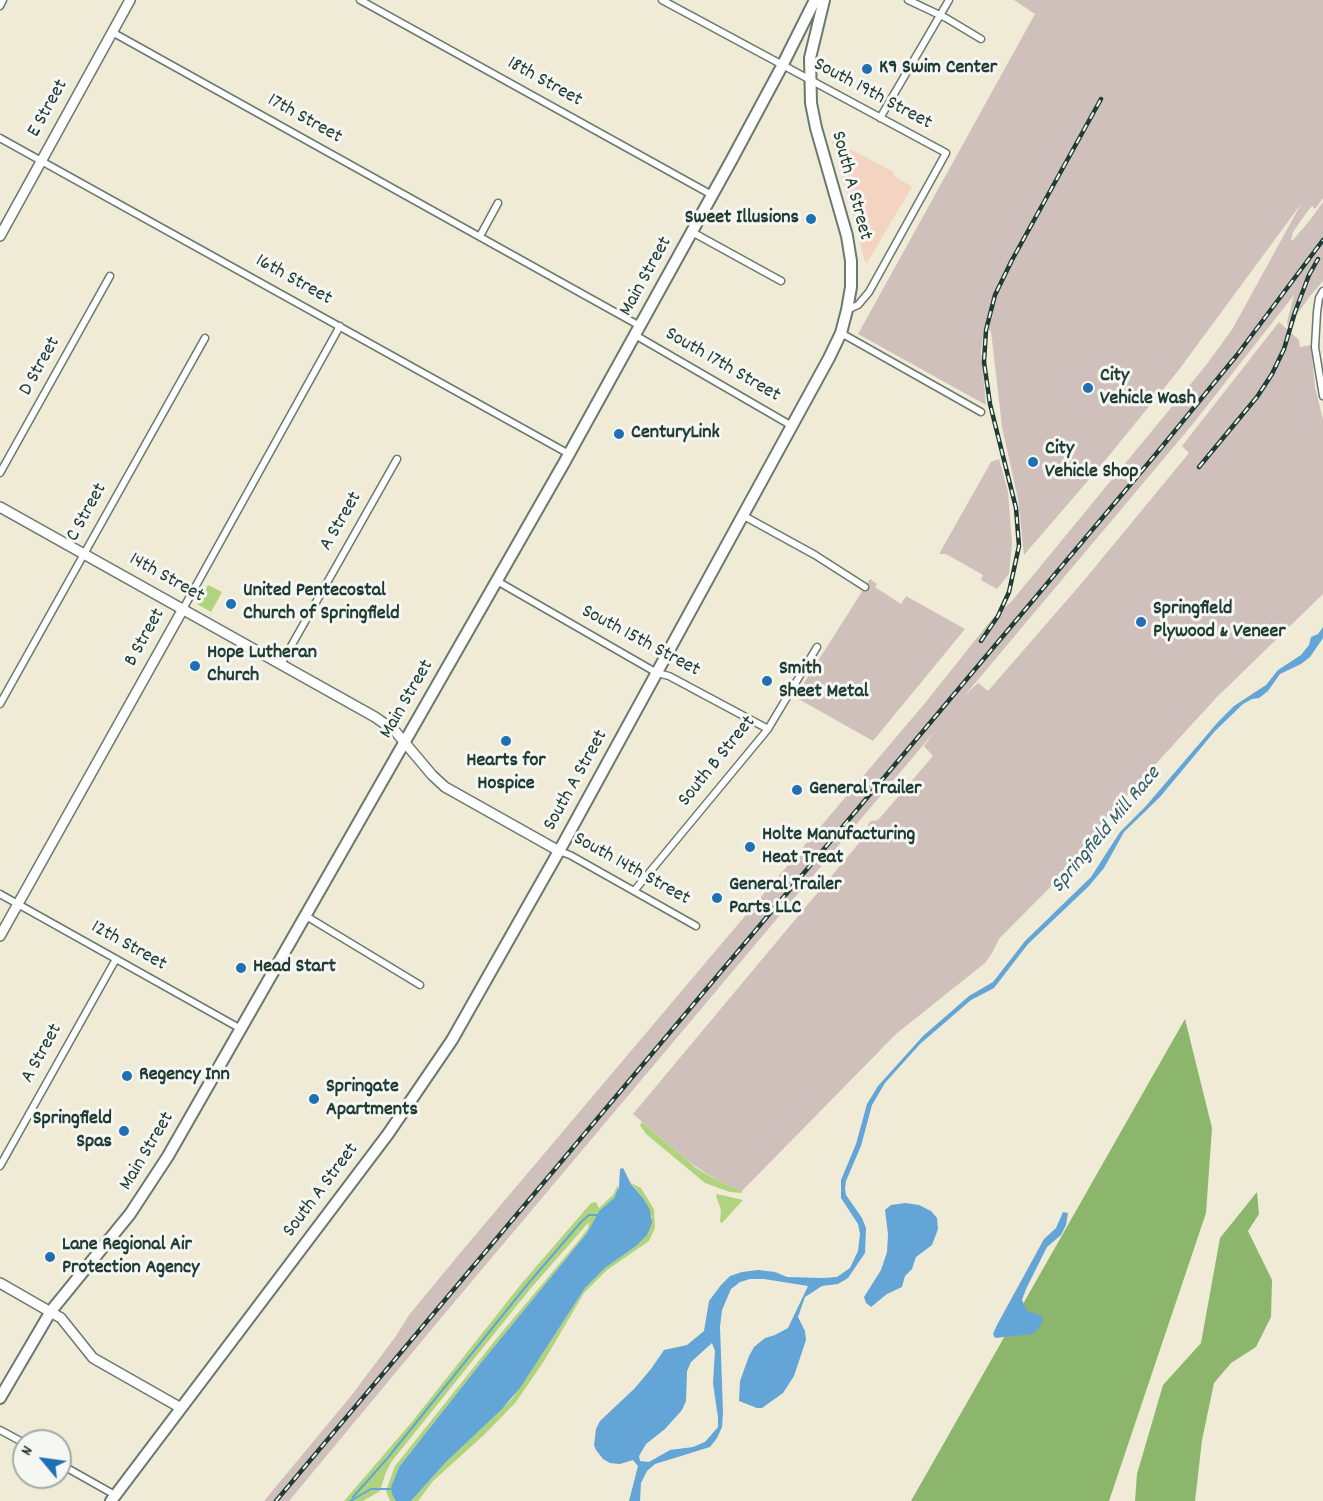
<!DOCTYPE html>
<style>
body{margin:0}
#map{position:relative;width:1323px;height:1501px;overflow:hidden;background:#efebd7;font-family:Dekko,sans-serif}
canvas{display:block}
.north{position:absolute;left:12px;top:1429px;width:60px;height:60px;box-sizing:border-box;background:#f6f6f2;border:2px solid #a0aca6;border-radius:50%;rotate:299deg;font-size:16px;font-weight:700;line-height:24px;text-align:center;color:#1f3d34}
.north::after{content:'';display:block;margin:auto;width:21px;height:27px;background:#1f6fb2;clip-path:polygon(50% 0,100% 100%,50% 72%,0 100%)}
</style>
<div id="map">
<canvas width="1323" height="1501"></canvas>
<div class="north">N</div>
</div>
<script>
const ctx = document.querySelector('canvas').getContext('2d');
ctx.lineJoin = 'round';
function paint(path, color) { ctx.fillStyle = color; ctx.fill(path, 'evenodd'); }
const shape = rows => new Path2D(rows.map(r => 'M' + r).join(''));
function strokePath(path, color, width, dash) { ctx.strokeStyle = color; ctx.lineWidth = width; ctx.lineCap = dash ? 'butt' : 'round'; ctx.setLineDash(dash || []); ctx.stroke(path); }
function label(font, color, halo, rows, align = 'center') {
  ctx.font = font + ' Dekko,sans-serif'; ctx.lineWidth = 6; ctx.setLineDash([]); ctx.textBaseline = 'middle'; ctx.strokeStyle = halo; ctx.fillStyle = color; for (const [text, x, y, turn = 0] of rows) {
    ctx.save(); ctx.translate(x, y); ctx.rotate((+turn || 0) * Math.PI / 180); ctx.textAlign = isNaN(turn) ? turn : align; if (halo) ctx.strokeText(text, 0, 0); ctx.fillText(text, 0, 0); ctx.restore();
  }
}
const built = shape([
 [831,139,894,172,893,175,912,187,867,263,865,262,850,204]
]);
const industrial = shape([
 [1014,0,1323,0,1323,198,1315,209,1312,206,1307,212,1293,232,1291,240,1293,240,1310,220,1323,202,1323,281,1310,296,1288,327,1287,322,1294,295,1192,425,966,694,978,683,988,691,1081,584,1189,453,1182,446,1279,322,1299,340,1300,347,1311,345,1315,387,1323,420,1323,594,1216,698,1100,825,1083,854,999,939,992,953,985,963,896,1034,742,1191,716,1180,689,1162,633,1114,869,831,868,824,871,821,878,820,933,756,924,746,935,731,441,1318,289,1501,264,1501,351,1396,396,1336,409,1315,461,1252,925,703,992,619,1011,602,1207,364,1233,328,1301,204,1178,371,1098,469,1024,555,1018,499,1002,427,991,331,984,328,981,351,986,405,858,334,1035,14],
 [999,459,1008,492,1012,543,1009,574,997,589,981,580,983,575,946,554,939,554,991,462],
 [870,579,877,584,875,587,901,604,906,596,965,629,873,741,795,697]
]);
const green = shape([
 [208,585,222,592,211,612,197,604],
 [642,1122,696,1168,716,1180,742,1191,742,1193,730,1192,705,1183,646,1134,640,1125],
 [631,1183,641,1188,654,1209,655,1228,649,1241,607,1270,584,1293,544,1361,516,1402,485,1434,433,1481,418,1501,411,1501,445,1463,512,1399,585,1288,605,1268,636,1246,652,1217,643,1198],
 [618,1185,618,1190,614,1198,599,1211,587,1233,480,1364,399,1467,391,1487,396,1501,390,1501,386,1491,395,1466,497,1338,580,1239,588,1228,589,1222,531,1288,392,1461,386,1472,380,1491,363,1501,344,1501,411,1423,522,1283,591,1203,596,1202,599,1208,613,1195],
 [717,1194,743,1200,722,1223,720,1222,721,1210,716,1196]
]);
const forest = shape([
 [1185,1019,1212,1128,1206,1213,1109,1501,911,1501],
 [1257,1192,1259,1214,1248,1231,1272,1280,1271,1317,1256,1347,1231,1363,1214,1383,1202,1440,1195,1501,1135,1501,1137,1474,1163,1385,1201,1343,1220,1238]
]);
const water = shape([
 [1323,627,1323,638,1310,657,1301,664,1280,674,1268,691,1259,698,1252,699,1243,704,1215,731,1160,797,1124,832,1104,868,1089,886,1028,944,994,988,971,1000,920,1044,885,1083,872,1105,861,1146,846,1181,845,1189,846,1195,862,1218,866,1228,865,1253,848,1278,838,1284,822,1286,805,1297,798,1317,805,1331,806,1340,794,1376,783,1393,762,1408,757,1408,739,1401,740,1381,749,1356,754,1347,765,1338,775,1335,788,1328,808,1286,764,1279,750,1279,740,1282,731,1289,722,1310,720,1327,723,1412,722,1427,717,1438,710,1447,655,1464,647,1471,641,1483,640,1501,629,1501,638,1466,633,1460,620,1464,610,1463,603,1459,596,1450,594,1445,596,1429,600,1421,634,1389,651,1369,664,1350,687,1345,704,1331,709,1301,721,1285,730,1276,742,1272,758,1270,775,1272,787,1277,823,1278,837,1277,850,1268,858,1251,860,1234,858,1224,841,1198,841,1180,856,1144,867,1104,878,1086,923,1036,969,996,993,982,1025,941,1091,877,1120,832,1145,807,1218,722,1234,706,1266,685,1278,670,1301,655,1309,645,1311,637,1318,634],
 [712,1343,715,1351,713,1383,718,1418,718,1427,705,1442,693,1447,670,1450,649,1462,640,1461,639,1456,646,1444,665,1429,682,1410,686,1401,687,1371,691,1362],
 [623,1168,631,1184,643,1198,650,1210,652,1223,647,1235,636,1246,605,1268,585,1288,520,1388,502,1409,445,1463,411,1501,396,1501,392,1494,391,1487,399,1467,480,1364,587,1233,599,1211,614,1198,619,1187,620,1169],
 [905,1203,919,1205,931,1211,937,1218,938,1229,932,1245,916,1257,912,1269,905,1276,902,1287,887,1294,871,1307,866,1303,864,1297,881,1270,887,1252,888,1234,885,1210,891,1205],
 [1063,1212,1068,1213,1066,1225,1061,1235,1047,1247,1026,1289,1022,1300,1027,1311,1042,1316,1043,1319,1041,1325,1033,1334,995,1338,993,1334,997,1325,1044,1239,1056,1228]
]);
const stream = shape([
 [353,1497,386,1460,527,1285,581,1222,589,1215,597,1215],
 [350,1501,371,1489,391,1489]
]);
const street = shape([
 [360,0,712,195],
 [662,0,946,153,869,292,858,305,847,310],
 [908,0,946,18,981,39],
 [0,6,3,0],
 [112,32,640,326],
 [880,118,949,0],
 [0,138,569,454],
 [692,232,781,281],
 [480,236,498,203],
 [1323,291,1319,298,1317,312,1315,347,1323,396],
 [841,333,981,412],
 [635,335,792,426],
 [0,473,110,276],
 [744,516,815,555,865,587],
 [497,581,657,673,669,676,768,729],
 [183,609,340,326],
 [281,664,397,459],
 [0,704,205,338],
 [559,851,570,855,696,926],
 [634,891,768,729,817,647],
 [0,894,241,1029],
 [306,916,420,985],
 [0,1166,116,959],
 [0,1430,24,1443],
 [60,1464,115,1495]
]);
const secondary = shape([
 [0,236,130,0],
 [0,507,375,717,395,731,432,775,445,787,559,851],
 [0,936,183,609],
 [0,1283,61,1318,93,1358,181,1408]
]);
const primary = shape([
 [0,1398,51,1311,130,1214,168,1156,564,463,731,161,782,66,815,0],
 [111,1501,388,1134,452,1040,563,844,829,358,841,333,847,310,851,287,851,261,847,236,816,128,811,103,810,58,824,0]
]);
const rail = shape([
 [1199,467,1257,397,1272,374,1284,349,1295,312,1309,275,1318,259],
 [981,641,998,616,1009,592,1019,546,1016,508,990,404,984,362,986,330,995,295,1012,260,1101,99],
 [276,1501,1156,454,1237,355,1323,240]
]);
const markers = [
 [867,69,6,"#1f6fb2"],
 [811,219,6,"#1f6fb2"],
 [1088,388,6,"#1f6fb2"],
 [619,434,6,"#1f6fb2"],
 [1033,462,6,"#1f6fb2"],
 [231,604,6,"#1f6fb2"],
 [1141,622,6,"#1f6fb2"],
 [195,666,6,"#1f6fb2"],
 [767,681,6,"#1f6fb2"],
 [506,741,6,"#1f6fb2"],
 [797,790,6,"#1f6fb2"],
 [750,847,6,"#1f6fb2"],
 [717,898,6,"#1f6fb2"],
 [241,968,6,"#1f6fb2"],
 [127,1076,6,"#1f6fb2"],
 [314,1099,6,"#1f6fb2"],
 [124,1131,6,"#1f6fb2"],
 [50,1257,6,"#1f6fb2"]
];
const poiNames = [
 ["K9 Swim Center",879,69],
 ["Sweet Illusions",799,219,"right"],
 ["City",1100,377],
 ["Vehicle Wash",1100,400],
 ["CenturyLink",631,434],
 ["City",1045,450],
 ["Vehicle Shop",1045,473],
 ["United Pentecostal",243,592],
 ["Church of Springfield",243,615],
 ["Springfield",1153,610],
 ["Plywood & Veneer",1153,633],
 ["Hope Lutheran",207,654],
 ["Church",207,677],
 ["Smith",779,670],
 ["Sheet Metal",779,693],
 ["Hearts for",506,762,"center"],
 ["Hospice",506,785,"center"],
 ["General Trailer",809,790],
 ["Holte Manufacturing",762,836],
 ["Heat Treat",762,859],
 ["General Trailer",729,886],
 ["Parts LLC",729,909],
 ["Head Start",253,968],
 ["Regency Inn",139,1076],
 ["Springate",326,1088],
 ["Apartments",326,1111],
 ["Springfield",112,1120,"right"],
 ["Spas",112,1143,"right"],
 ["Lane Regional Air",62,1246],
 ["Protection Agency",62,1269]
];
const streetNames = [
 ["18th Street",544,83,29],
 ["South 19th Street",872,95,28],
 ["E Street",49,109,-61],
 ["17th Street",304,120,29],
 ["South A Street",850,186,75],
 ["Main Street",647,277,-61],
 ["16th Street",293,281,29],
 ["South 17th Street",722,366,30],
 ["D Street",41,367,-61],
 ["C Street",88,513,-61],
 ["A Street",342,522,-60],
 ["14th Street",166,579,29],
 ["B Street",146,638,-61],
 ["South 15th Street",640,642,28],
 ["Main Street",408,700,-60],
 ["South B Street",718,762,-51],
 ["South A Street",577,781,-61],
 ["South 14th Street",631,870,29],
 ["12th Street",128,947,29],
 ["A Street",43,1054,-61],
 ["Main Street",148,1152,-59],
 ["South A Street",322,1191,-53]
];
const waterNames = [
 ["Springfield Mill Race",1107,831,-50]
];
paint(built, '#f4d3c1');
paint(industrial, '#d0c0bc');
paint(green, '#b0d47d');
paint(forest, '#8cb66c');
paint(water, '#62a5d6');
strokePath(stream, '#62a5d6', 2);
strokePath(street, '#687a6d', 9);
strokePath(secondary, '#687a6d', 12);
strokePath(primary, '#687a6d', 14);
strokePath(street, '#fff', 6);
strokePath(secondary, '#fff', 9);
strokePath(primary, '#fff', 10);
strokePath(rail, '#1f3d34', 4.5);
strokePath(rail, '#f6f6f2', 2, [7]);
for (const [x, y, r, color] of markers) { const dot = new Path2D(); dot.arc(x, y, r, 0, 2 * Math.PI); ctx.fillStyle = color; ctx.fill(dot); strokePath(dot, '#f6f6f2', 2); }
label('bold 20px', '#1f3d34', '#f6f6f2', poiNames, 'left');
label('20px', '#1f3d34', '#f6f6f2', streetNames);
label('italic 21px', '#335c65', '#f6f6f2', waterNames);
</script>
